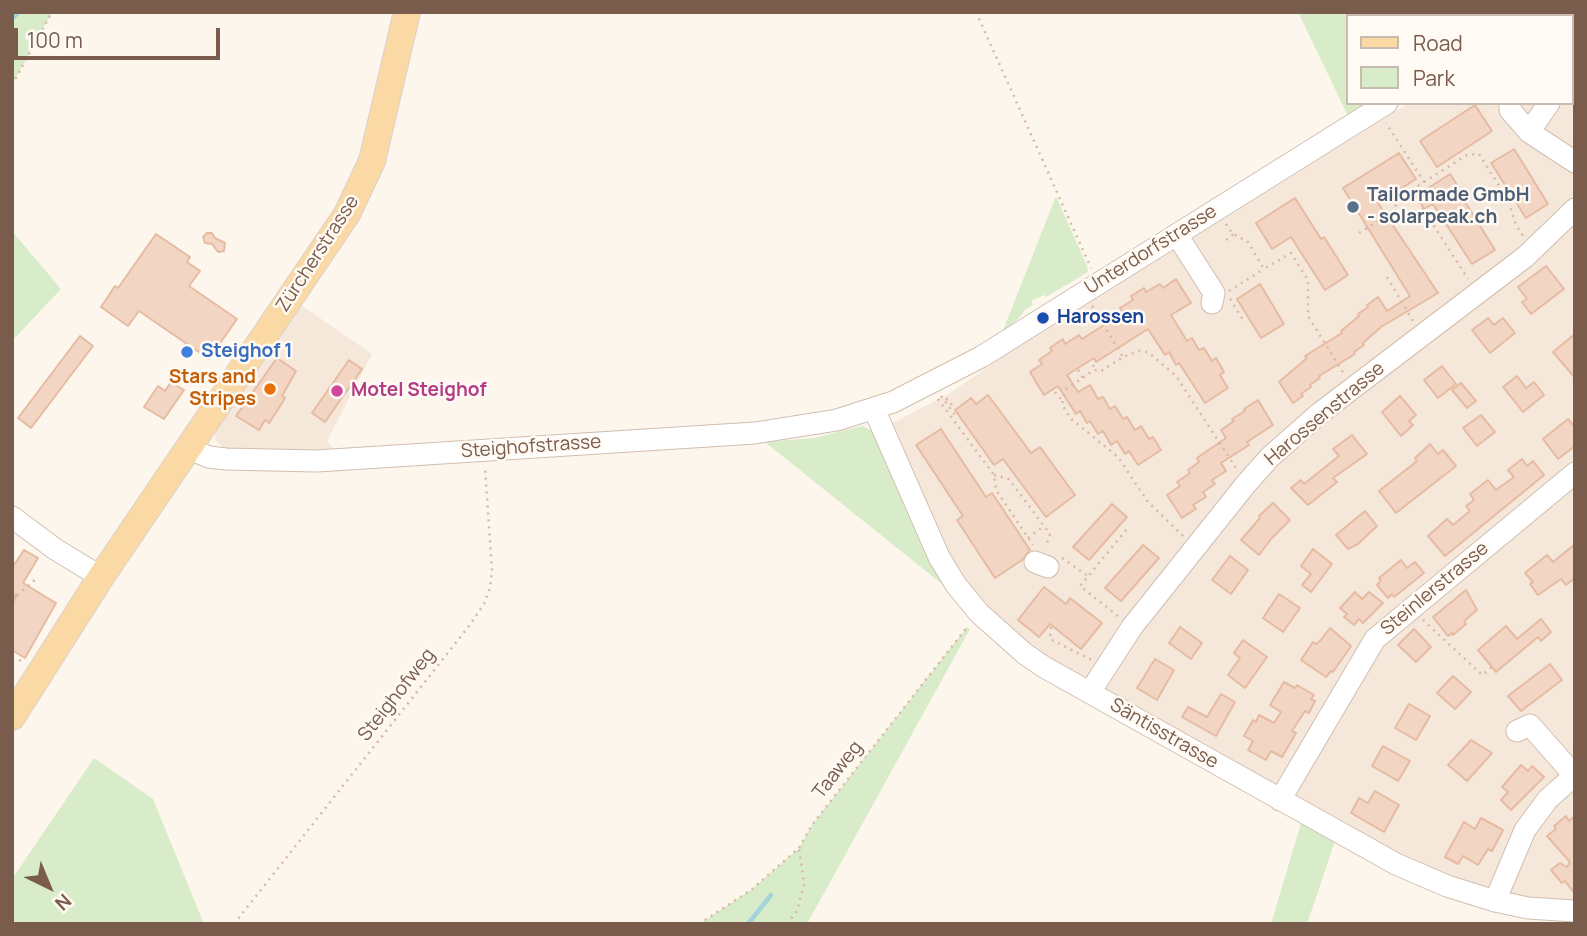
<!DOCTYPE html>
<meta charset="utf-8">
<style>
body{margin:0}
#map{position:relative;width:1587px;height:936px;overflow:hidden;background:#fdf6ec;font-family:Manrope,sans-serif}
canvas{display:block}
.frame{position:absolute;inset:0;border:14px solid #7a5c4d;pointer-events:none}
.legend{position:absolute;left:1346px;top:14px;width:228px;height:91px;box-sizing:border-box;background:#fffaf3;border:2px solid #cabbb1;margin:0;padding:9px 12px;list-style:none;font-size:21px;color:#7a5c4d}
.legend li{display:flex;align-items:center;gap:14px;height:35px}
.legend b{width:35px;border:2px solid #cabbb1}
.north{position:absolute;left:14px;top:852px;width:70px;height:70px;-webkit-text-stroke:5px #fffaf3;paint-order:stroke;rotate:137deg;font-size:19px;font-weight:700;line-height:28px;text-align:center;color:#7a5c4d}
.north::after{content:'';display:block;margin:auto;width:24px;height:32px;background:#7a5c4d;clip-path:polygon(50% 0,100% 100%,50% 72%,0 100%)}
.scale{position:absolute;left:14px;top:28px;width:206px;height:32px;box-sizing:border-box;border:4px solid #7a5c4d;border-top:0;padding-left:9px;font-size:21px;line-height:24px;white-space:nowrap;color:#7a5c4d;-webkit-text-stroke:5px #fffaf3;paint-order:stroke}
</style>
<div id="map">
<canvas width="1587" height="936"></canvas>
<div class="frame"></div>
<ul class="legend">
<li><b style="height:9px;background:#fbd9a5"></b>Road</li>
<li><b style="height:19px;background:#d8ecc9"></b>Park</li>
</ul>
<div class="north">N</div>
<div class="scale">100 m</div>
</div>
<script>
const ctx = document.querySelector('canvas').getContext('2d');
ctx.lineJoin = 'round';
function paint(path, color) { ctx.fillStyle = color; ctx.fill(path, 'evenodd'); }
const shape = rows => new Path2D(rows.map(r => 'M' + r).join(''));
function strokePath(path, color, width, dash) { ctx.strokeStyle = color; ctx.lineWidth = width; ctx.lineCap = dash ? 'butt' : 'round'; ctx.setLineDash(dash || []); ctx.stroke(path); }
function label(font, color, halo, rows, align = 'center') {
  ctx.font = font + ' Manrope,sans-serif'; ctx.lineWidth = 5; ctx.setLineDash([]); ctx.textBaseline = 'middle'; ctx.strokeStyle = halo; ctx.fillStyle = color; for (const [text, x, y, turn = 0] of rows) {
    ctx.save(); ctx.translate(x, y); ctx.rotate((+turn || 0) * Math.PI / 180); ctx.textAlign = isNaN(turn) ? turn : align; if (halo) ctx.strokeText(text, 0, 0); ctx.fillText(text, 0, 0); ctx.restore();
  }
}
const residential = shape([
 [1415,12,1575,12,1575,911,1447,886,1090,692,979,613,881,425,897,421,950,393,1004,356,1409,103,1571,103,1571,16,1412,16],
 [298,303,372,354,327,441,335,450,224,448,215,440,215,429]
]);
const green = shape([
 [12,12,52,12,12,85],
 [1298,12,1415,12,1412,16,1347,16,1347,103,1372,103,1349,118],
 [1056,196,1087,266,1088,272,1046,297,1044,295,1031,301,1033,305,1025,310,1019,318,1002,333],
 [12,231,61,289,12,341],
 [862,426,875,432,947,588,765,442,814,438],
 [967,627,970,629,807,924,699,924,751,890,799,848,812,825],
 [94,758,153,799,204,924,12,924,12,879],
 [1304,813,1338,832,1307,924,1271,924]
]);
const stream = shape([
 [12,19,19,12],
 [748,924,771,895]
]);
const building = shape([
 [1475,105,1492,131,1437,167,1420,141,1475,105],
 [1514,149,1548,204,1526,218,1491,163,1514,149],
 [1399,153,1416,179,1378,203,1438,293,1381,327,1363,343,1364,345,1354,352,1355,354,1319,376,1320,378,1310,385,1311,387,1301,394,1303,396,1293,403,1279,382,1307,358,1305,356,1342,333,1341,331,1359,316,1358,314,1368,307,1367,305,1378,297,1387,311,1410,296,1343,188,1399,153],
 [1450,174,1459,188,1457,189,1495,250,1472,264,1433,204,1424,209,1416,196,1450,174],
 [1295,198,1321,239,1324,237,1348,275,1325,290,1291,237,1272,249,1256,223,1295,198],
 [207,233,212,233,215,238,225,243,224,251,218,252,212,244,205,243,203,237,207,233],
 [156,234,190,257,187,262,200,271,189,286,237,319,209,359,139,311,128,326,101,307,115,286,118,288,156,234],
 [1546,266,1564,289,1531,314,1522,302,1527,299,1518,287,1546,266],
 [1176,279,1191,303,1171,315,1187,341,1192,338,1199,350,1204,348,1212,361,1216,358,1224,372,1220,375,1228,388,1205,403,1179,363,1176,365,1169,352,1165,355,1148,329,1096,362,1094,358,1067,375,1078,392,1090,385,1098,399,1103,397,1110,409,1115,406,1123,419,1127,417,1135,430,1141,426,1149,439,1153,437,1161,450,1138,465,1129,451,1125,454,1117,441,1111,445,1103,431,1098,434,1090,421,1087,423,1080,411,1076,414,1058,386,1044,395,1030,372,1042,364,1039,360,1052,351,1050,348,1063,339,1065,344,1079,335,1082,339,1123,313,1120,308,1133,300,1131,296,1144,288,1146,292,1160,284,1163,288,1176,279],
 [1260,284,1284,324,1261,338,1237,299,1260,284],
 [1488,318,1494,325,1503,318,1515,333,1490,353,1472,330,1488,318],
 [1575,334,1575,378,1553,352,1575,334],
 [80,336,93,346,31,428,18,418,80,336],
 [277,358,296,371,282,396,285,398,277,411,269,423,265,420,259,430,236,416,277,358],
 [349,360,362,369,325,422,312,413,349,360],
 [1442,366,1456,384,1438,398,1424,380,1442,366],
 [1517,376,1526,388,1534,382,1544,395,1523,412,1503,387,1517,376],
 [171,382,184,390,164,419,144,407,158,386,165,391,171,382],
 [1461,383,1476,401,1467,408,1452,390,1461,383],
 [988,395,1031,453,1040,447,1075,495,1046,517,1003,459,994,465,955,410,971,398,976,404,988,395],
 [1400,396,1416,415,1409,421,1413,425,1401,436,1382,412,1400,396],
 [1258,400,1273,425,1247,442,1249,445,1221,463,1226,471,1212,480,1215,484,1203,492,1206,497,1193,505,1196,509,1182,518,1167,495,1180,486,1177,482,1190,473,1188,470,1199,462,1197,458,1226,438,1221,430,1234,421,1232,419,1245,411,1244,409,1258,400],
 [1481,415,1495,432,1477,446,1463,428,1481,415],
 [1568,419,1575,427,1575,446,1558,459,1543,439,1568,419],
 [941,429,986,497,992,493,1030,550,1022,560,995,578,957,520,963,516,916,445,941,429],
 [1352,435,1367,454,1333,478,1337,482,1308,505,1291,488,1301,480,1304,484,1339,456,1333,449,1352,435],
 [1430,444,1438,454,1443,450,1456,466,1396,513,1379,491,1417,461,1415,458,1430,444],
 [1522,459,1527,466,1533,461,1544,475,1445,556,1428,536,1447,519,1453,525,1470,511,1466,506,1474,500,1470,494,1488,480,1496,490,1514,477,1508,470,1522,459],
 [1273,503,1290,520,1271,539,1259,555,1241,540,1260,518,1259,516,1273,503],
 [1112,504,1127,517,1089,560,1073,547,1112,504],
 [1365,511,1377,526,1358,544,1348,549,1336,535,1365,511],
 [1575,544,1575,578,1566,585,1561,579,1538,595,1530,584,1533,582,1525,573,1547,555,1553,562,1575,544],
 [1143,545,1159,558,1121,601,1105,588,1143,545],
 [1313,549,1332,564,1311,592,1302,585,1311,574,1301,566,1313,549],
 [24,550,38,558,23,583,56,603,25,658,12,650,12,604,17,595,16,594,12,600,12,568,24,550],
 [1230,556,1248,570,1231,594,1212,580,1230,556],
 [1401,560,1407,568,1415,562,1424,573,1394,597,1392,594,1388,598,1377,585,1381,580,1379,578,1401,560],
 [1044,587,1066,604,1070,598,1102,623,1081,649,1050,624,1039,637,1018,620,1044,587],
 [1466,590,1477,610,1464,621,1466,624,1453,635,1452,633,1448,636,1433,617,1466,590],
 [1355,592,1362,599,1369,592,1383,603,1363,623,1359,619,1354,625,1344,617,1347,614,1340,608,1355,592],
 [1279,594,1300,608,1283,632,1263,618,1279,594],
 [1541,619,1551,632,1541,641,1538,637,1496,672,1478,650,1506,626,1517,639,1541,619],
 [1180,627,1202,643,1191,659,1169,643,1180,627],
 [1330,628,1351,646,1333,672,1331,671,1326,677,1301,660,1313,642,1316,644,1320,641,1330,628],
 [1414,629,1431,647,1416,662,1398,645,1414,629],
 [1243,640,1267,657,1245,688,1228,675,1240,658,1234,653,1243,640],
 [1155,659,1174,670,1157,700,1137,688,1155,659],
 [1550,664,1562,680,1521,711,1508,696,1550,664],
 [1453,676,1471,692,1455,709,1437,693,1453,676],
 [1284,682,1295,688,1297,685,1314,695,1311,699,1315,701,1309,713,1305,711,1292,731,1296,733,1282,757,1271,751,1266,760,1248,750,1253,741,1244,736,1253,720,1256,722,1259,715,1274,723,1281,712,1270,705,1284,682],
 [1221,694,1235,702,1216,736,1182,717,1188,707,1207,717,1221,694],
 [1409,704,1430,716,1416,740,1395,728,1409,704],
 [1471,740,1492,753,1467,781,1448,765,1471,740],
 [1383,746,1410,761,1398,781,1372,766,1383,746],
 [1521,765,1528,771,1532,766,1544,777,1511,810,1501,800,1508,792,1502,787,1521,765],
 [1375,791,1399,805,1384,832,1351,813,1359,798,1368,803,1375,791],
 [1566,816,1569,821,1575,816,1575,894,1565,881,1562,883,1551,870,1560,863,1567,867,1570,862,1547,836,1556,829,1554,826,1566,816],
 [1481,818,1503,830,1492,851,1488,849,1478,865,1463,856,1458,864,1445,857,1464,822,1475,829,1481,818]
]);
const path = shape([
 [976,12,1091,268],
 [12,85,52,12],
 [1424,182,1467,155,1479,154,1508,200,1516,225,1523,236],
 [1411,190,1468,279],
 [1226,224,1232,233,1248,242,1264,269,1291,253,1308,280,1308,316,1344,374],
 [1359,233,1398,209,1393,202,1424,182,1386,123],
 [1226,240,1234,234],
 [1387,277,1413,321],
 [1229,291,1264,269],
 [1230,299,1245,323],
 [1092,306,1123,357],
 [1093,365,1097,371],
 [1078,370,1083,378],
 [1055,392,1061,399],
 [941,396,955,415,953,419],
 [938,399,994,475,996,490,1033,545],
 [946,400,947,399,953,406,950,408],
 [994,475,1009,479,1050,534,1046,546],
 [1183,536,1148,502,1118,457,1070,418,1062,404,1065,390,1094,370,1101,371,1123,357,1139,351,1148,352,1176,376,1236,468],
 [1028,538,1044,526],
 [1062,558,1088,576],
 [12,600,37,578],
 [1118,616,1080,586,1127,529],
 [1423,620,1482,675,1492,667],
 [1051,627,1050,639,1092,660],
 [12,661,26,660],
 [234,924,469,626,484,604,490,588,492,570,485,468],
 [699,924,751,890,799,848,812,825,968,626],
 [787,924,797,911,804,884,799,848]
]);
const minor = shape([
 [1561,12,1566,16],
 [1527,16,1533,12],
 [1510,103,1510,110,1529,132],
 [1549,103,1529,132,1575,162],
 [1177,235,1214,293,1212,303],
 [874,409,939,557,956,585,979,613,1025,654,1044,667,1396,864,1447,886,1495,901,1528,908,1575,911],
 [187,448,209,457,226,459,317,461,755,433,837,420,893,402,981,357,1387,103],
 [12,517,55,549,101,577],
 [1035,562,1048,567],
 [1090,692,1132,627,1246,484,1270,457,1320,413,1525,257,1575,209],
 [1517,731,1530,725,1574,775],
 [1280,800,1375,639,1575,473],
 [1495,901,1525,830,1548,799,1575,775]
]);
const major = shape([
 [12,717,101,577,347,214,372,161,407,12]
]);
const markers = [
 [1353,207,7,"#5c6f8a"],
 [1043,318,7,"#1a4fb4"],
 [187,352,7,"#3f7fe0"],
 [270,389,7,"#e8710a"],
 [337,391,7,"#d1479c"]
];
const serviceNames = [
 ["Tailormade GmbH",1367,196],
 ["- solarpeak.ch",1367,218]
];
const streetNames = [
 ["Unterdorfstrasse",1151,250,-32],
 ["Zürcherstrasse",318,254,-57],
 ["Harossenstrasse",1325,414,-40],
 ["Steighofstrasse",531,447,-4],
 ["Steinlerstrasse",1435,589,-40],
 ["Steighofweg",397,695,-52],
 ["Säntisstrasse",1164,734,30],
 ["Taaweg",838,770,-52]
];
const transitNames = [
 ["Harossen",1057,318]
];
const shopNames = [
 ["Steighof 1",201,352]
];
const foodNames = [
 ["Stars and",256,378],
 ["Stripes",256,400]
];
const hotelNames = [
 ["Motel Steighof",351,391]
];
paint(residential, '#f5e8da');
paint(green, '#d8ecc9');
strokePath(stream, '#a5d3da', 4.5);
paint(building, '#f3d5c3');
strokePath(building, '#e6bba3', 2);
strokePath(minor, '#d1beb0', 23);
strokePath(major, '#dad1cd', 28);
strokePath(path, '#d9b8a5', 2.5, [2, 5]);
strokePath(minor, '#fff', 21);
strokePath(major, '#fbd9a5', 26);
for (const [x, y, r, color] of markers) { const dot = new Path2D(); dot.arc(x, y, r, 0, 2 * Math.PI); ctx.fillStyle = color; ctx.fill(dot); strokePath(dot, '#fffaf3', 2.5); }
label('bold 19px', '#4e5e75', '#fffaf3', serviceNames, 'left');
label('19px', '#7a5c4d', '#fffaf3', streetNames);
label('bold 19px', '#164399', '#fffaf3', transitNames, 'left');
label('bold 19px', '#366cbe', '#fffaf3', shopNames, 'left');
label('bold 19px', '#c56008', '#fffaf3', foodNames, 'right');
label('bold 19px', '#b23c85', '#fffaf3', hotelNames, 'left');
</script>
